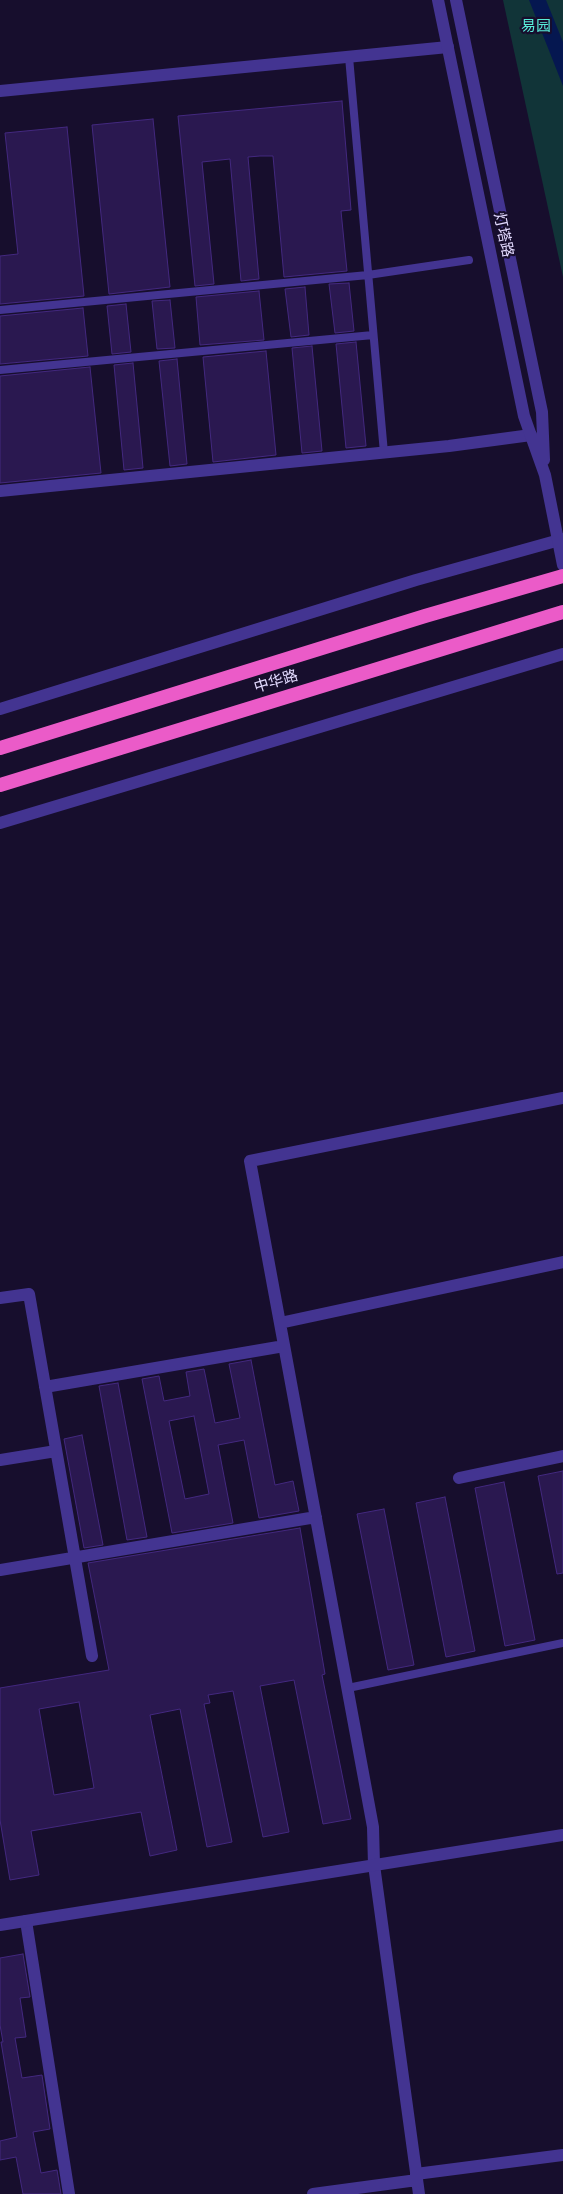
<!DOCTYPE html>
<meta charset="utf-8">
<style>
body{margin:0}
canvas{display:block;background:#170e2d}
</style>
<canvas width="563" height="2194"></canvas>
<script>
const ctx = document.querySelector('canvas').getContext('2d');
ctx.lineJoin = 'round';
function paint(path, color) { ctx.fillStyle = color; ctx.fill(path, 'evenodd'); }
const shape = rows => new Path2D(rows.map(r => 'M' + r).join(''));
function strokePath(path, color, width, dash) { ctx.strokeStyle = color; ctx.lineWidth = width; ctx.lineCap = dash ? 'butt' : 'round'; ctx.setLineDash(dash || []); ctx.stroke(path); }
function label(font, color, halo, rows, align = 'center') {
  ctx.font = font + ' "Fira Sans","Noto Sans SC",sans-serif'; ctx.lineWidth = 4.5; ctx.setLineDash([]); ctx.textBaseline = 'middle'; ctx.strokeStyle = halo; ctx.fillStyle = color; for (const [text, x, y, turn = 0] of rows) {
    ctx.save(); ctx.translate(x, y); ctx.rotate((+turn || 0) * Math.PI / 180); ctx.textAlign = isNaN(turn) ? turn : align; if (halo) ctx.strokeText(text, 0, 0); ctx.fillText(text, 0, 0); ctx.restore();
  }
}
const green = shape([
 [503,0,563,0,563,277]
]);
const water = shape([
 [529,0,546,0,563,42,563,86]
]);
const building = shape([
 [342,101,351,210,341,211,347,271,284,277,273,156,260,156,248,157,259,279,241,281,230,159,202,162,214,284,195,286,178,116,342,101],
 [153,119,170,287,109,294,92,125,153,119],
 [67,127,84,296,0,304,0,256,18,254,5,133,67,127],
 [349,283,354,331,335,333,329,284,349,283],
 [305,287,309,335,291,337,285,289,305,287],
 [259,291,264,340,200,345,196,297,259,291],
 [170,300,175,348,157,349,152,301,170,300],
 [126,304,131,352,112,354,107,306,126,304],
 [83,308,88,356,0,364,0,316,83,308],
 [356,342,366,446,346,448,336,344,356,342],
 [312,346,322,451,302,453,292,348,312,346],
 [266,351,276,455,213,462,203,357,266,351],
 [177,359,187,464,170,466,159,361,177,359],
 [133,363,143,468,124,470,114,365,133,363],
 [90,367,101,473,0,483,0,376,90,367],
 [251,1360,275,1485,293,1481,299,1511,259,1518,244,1440,218,1445,233,1523,172,1533,142,1379,159,1376,164,1401,190,1396,186,1372,204,1369,215,1423,240,1418,229,1364,251,1360],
 [194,1416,209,1494,185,1499,169,1421,194,1416],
 [118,1383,147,1537,127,1540,99,1386,118,1383],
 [82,1435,103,1545,84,1548,64,1439,82,1435],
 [563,1471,563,1573,557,1574,538,1476,563,1471],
 [504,1482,535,1640,505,1646,475,1488,504,1482],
 [445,1497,475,1651,446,1657,416,1503,445,1497],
 [384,1509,414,1665,388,1670,357,1514,384,1509],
 [300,1528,325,1674,322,1675,351,1819,323,1824,294,1680,260,1686,289,1832,263,1837,233,1691,208,1695,210,1703,204,1704,232,1842,207,1847,180,1709,150,1715,177,1850,150,1856,141,1812,31,1831,39,1875,10,1880,0,1820,0,1688,109,1670,88,1563,300,1528],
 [79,1702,94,1788,54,1795,39,1709,79,1702],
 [23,1954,30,1997,20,1998,26,2037,15,2038,22,2078,42,2075,50,2129,33,2132,41,2173,57,2170,61,2194,23,2194,16,2157,0,2160,0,2141,17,2137,1,2042,3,2042,0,2025,0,1958,23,1954]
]);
const service = shape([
 [349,57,384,453],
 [0,310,368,275,469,260],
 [0,370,373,335],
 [348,1688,563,1643]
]);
const minor = shape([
 [0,91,448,47],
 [0,491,449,446,531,435],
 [0,709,416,580,563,539],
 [0,823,563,654],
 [0,1298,29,1294,92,1656],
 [280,1323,563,1262],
 [45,1387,284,1346],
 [0,1460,56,1451],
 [459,1478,563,1456],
 [0,1570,316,1517],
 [26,1921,69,2194],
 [416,2174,563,2155],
 [313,2194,417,2180],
 [419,2194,374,1865,373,1827,250,1161,563,1098]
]);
const tertiary = shape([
 [438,0,524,416,545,475,563,565],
 [456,0,542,412,544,460],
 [0,1925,563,1835]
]);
const trunk = shape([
 [0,748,425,616,563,576],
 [0,785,563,612]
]);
const parkNames = [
 ["易园",536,27]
];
const streetNames = [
 ["灯塔路",503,235,78],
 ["中华路",276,682,-17]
];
paint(green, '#113438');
paint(water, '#051750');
paint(building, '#2a1850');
strokePath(building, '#43287f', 1);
strokePath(service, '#433491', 8);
strokePath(minor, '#433491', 12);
strokePath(tertiary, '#433491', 12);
strokePath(trunk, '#eb5bc8', 14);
label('15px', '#58edda', '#170e2d', parkNames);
label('15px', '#e3daff', '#170e2d', streetNames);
</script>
